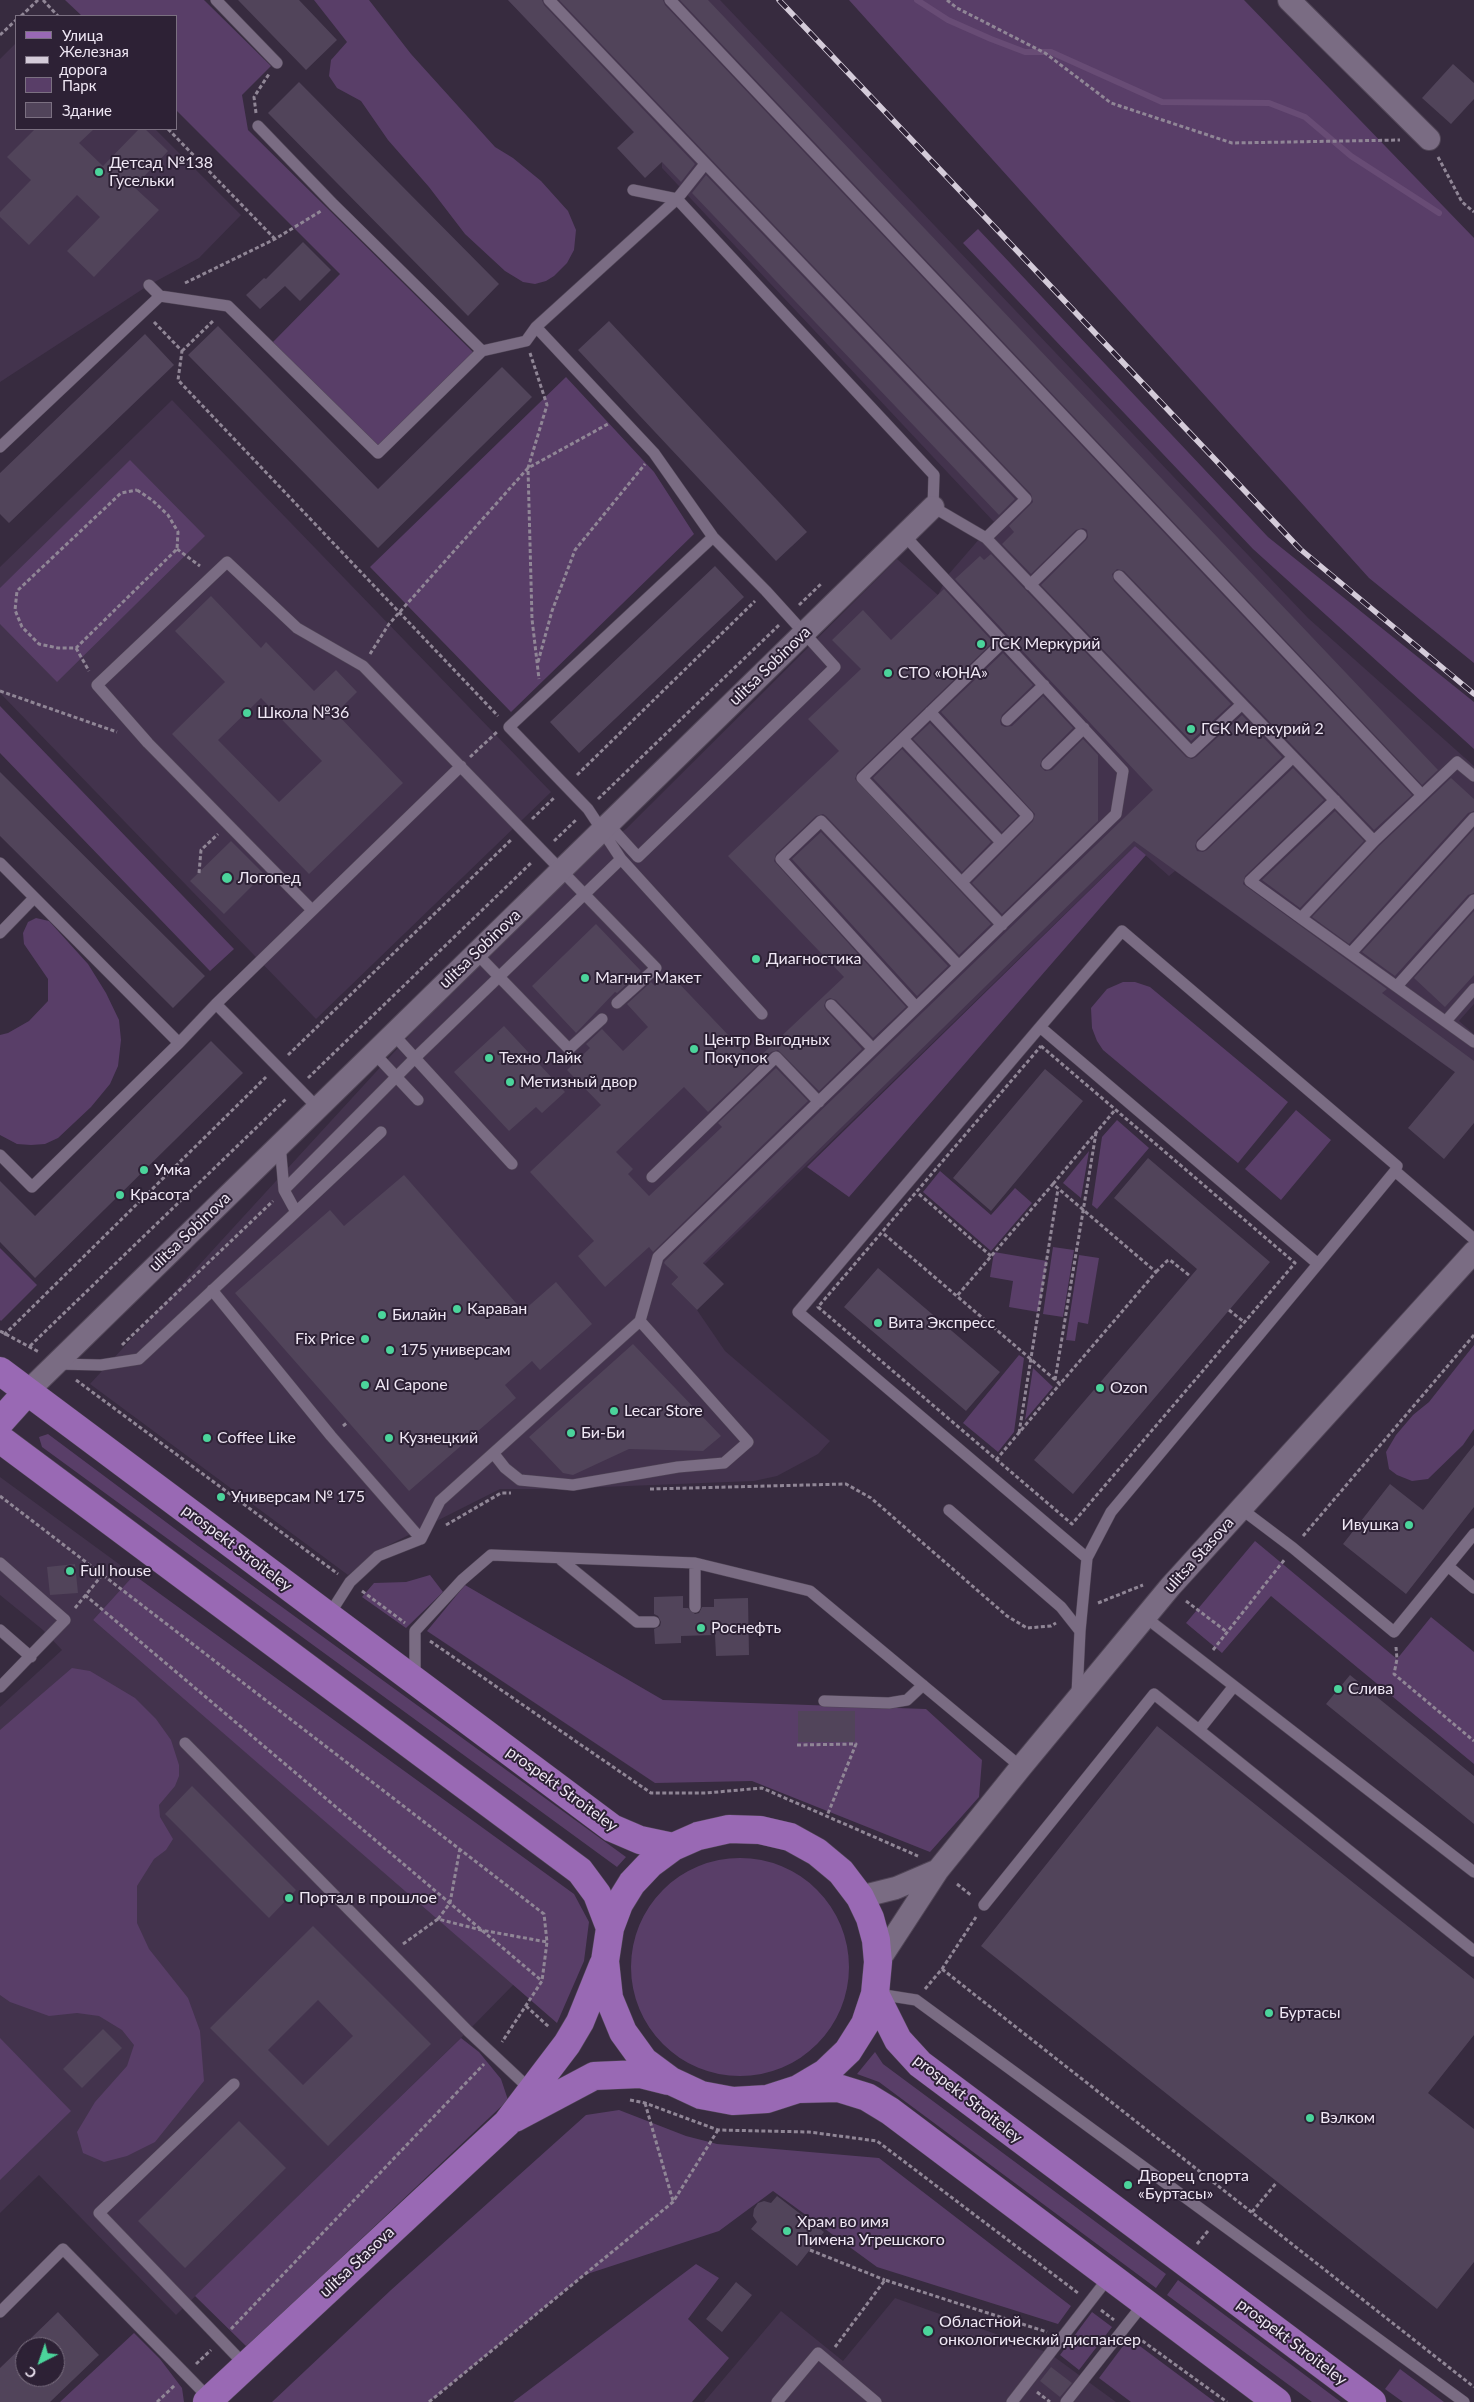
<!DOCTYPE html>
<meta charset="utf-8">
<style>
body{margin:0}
#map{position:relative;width:1474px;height:2402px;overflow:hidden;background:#372b3f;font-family:Lato,sans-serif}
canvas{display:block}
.legend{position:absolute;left:15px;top:15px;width:162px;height:115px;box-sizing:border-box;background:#2d2135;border:1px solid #7b7081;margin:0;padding:6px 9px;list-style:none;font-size:15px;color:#efe7f4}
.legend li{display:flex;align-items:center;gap:10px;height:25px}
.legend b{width:25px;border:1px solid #7b7081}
.north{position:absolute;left:15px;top:2337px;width:50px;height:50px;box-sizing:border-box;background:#2d2135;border:1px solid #7b7081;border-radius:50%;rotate:221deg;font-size:14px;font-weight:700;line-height:20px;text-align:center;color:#efe7f4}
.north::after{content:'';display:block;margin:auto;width:18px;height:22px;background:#4bd49b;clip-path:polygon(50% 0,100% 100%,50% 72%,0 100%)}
</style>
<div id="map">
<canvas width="1474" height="2402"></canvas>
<ul class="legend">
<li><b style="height:6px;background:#9969b4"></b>Улица</li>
<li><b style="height:6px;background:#d4cbd9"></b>Железная дорога</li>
<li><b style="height:14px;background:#593e68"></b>Парк</li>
<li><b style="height:14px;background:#51445a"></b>Здание</li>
</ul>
<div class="north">С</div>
</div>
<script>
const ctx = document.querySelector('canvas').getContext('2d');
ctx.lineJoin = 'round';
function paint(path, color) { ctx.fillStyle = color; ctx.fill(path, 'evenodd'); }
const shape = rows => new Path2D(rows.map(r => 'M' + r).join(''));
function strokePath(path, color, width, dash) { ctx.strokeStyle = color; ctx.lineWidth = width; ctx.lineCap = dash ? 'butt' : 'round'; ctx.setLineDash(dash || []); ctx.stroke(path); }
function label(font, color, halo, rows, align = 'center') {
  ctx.font = font + ' Lato,sans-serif'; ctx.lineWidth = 4; ctx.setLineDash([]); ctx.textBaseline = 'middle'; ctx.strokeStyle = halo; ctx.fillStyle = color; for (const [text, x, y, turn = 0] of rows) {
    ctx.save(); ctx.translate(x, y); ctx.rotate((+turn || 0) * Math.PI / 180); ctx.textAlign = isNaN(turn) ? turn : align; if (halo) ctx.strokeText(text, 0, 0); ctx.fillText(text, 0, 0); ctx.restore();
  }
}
const built = shape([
 [508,0,720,0,1308,618,1474,766,1474,1004,1459,1021,1474,1034,1474,1086,1175,871,1169,876,1135,846,705,1264,687,1248,668,1267,678,1277,671,1284,697,1310,725,1351,830,1441,818,1454,777,1476,754,1481,552,1489,500,1489,381,1549,348,1575,90,1384,418,1026,592,852,626,829,897,559,938,595,948,575,994,522,662,168,662,162],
 [16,43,16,129,155,129,241,215,199,258,149,285,0,382,0,59],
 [172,400,551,792,316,1019,0,693,0,567],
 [0,1477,134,1575,93,1620,514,1984,468,2031,176,2315,39,2175,0,2213,0,1707,62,1650,43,1630,0,1595],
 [895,2298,1049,2353,1116,2402,704,2402,781,2311,843,2361]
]);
const green = shape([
 [65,0,204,0,271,66,242,95,248,130,474,353,379,449,272,343,340,274,176,110,176,16,82,16],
 [314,0,369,0,411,54,495,147,513,158,541,181,568,211,576,230,574,250,567,263,554,276,546,281,535,284,523,282,505,271,465,234,429,187,388,140,361,101,337,88,329,76,331,60,347,42],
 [849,0,1244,0,1474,238,1474,663,1369,578],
 [978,229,1268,537,1474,702,1474,749,1253,549,963,243],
 [566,377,654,472,694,534,511,712,370,567],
 [130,460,205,536,57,682,0,624,0,588],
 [0,706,234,949,210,971,0,753],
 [1135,846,1146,855,849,1197,807,1167],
 [36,918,49,921,88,964,106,993,119,1020,121,1040,118,1066,110,1084,91,1107,58,1138,45,1144,31,1145,17,1144,0,1135,0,1035,8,1033,29,1021,48,1001,48,979,24,944,23,933,28,922],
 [1123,982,1135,982,1150,987,1288,1102,1238,1163,1103,1050,1097,1041,1092,1028,1091,1008,1107,989],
 [1296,1110,1331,1140,1281,1200,1245,1169],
 [1117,1120,1149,1148,1097,1209,1092,1205,1102,1137],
 [1089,1151,1081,1198,1063,1183],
 [940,1171,991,1215,1015,1188,1032,1203,991,1251,923,1192],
 [1053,1247,1074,1250,1063,1317,1043,1314],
 [0,1248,37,1285,1,1321,0,1320],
 [994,1252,1047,1261,1038,1312,1009,1307,1013,1281,990,1277],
 [1079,1255,1099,1258,1088,1324,1078,1322,1075,1341,1066,1340],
 [1474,1345,1474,1429,1463,1445,1428,1479,1412,1481,1397,1475,1389,1469,1386,1452,1396,1435,1413,1415,1429,1402],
 [1019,1355,1024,1358,1014,1432,998,1452,963,1423],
 [1033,1368,1053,1387,1025,1420],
 [48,1434,198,1546,626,1857,617,1867,42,1447,39,1437],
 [1255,1541,1397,1659,1431,1617,1474,1652,1474,1764,1271,1596,1222,1653,1186,1623],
 [134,1575,574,1894,589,1922,584,1961,557,2023,93,1620],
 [430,1575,443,1592,406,1628,362,1597,374,1583,406,1582],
 [465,1585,663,1700,926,1709,982,1760,979,1797,930,1852,752,1781,655,1783,427,1631],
 [72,1668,90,1671,135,1698,156,1719,171,1740,179,1765,179,1776,175,1786,159,1805,160,1817,173,1839,166,1850,154,1859,137,1886,137,1923,149,1949,188,1998,200,2031,204,2081,155,2142,127,2156,104,2162,83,2153,77,2132,95,2102,127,2066,134,2045,122,2030,99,2016,77,2013,49,2016,10,2002,0,1995,0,1730],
 '631 1967a109 109 0 1 1 218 0a109 109 0 1 1-218 0Z',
 [0,2038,71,2111,0,2180],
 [461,2038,479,2052,501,2079,508,2100,247,2347,195,2296],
 [875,2052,883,2064,1166,2274,1156,2288,879,2082,857,2074],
 [619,2110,686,2136,717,2144,879,2158,1071,2306,1058,2324,877,2267,773,2191,719,2231,584,2275,429,2402,272,2402,391,2290,586,2115],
 [696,2264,719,2278,688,2319,729,2358,692,2402,513,2402],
 [1178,2280,1341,2402,1312,2402,1167,2295],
 [1092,2312,1112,2327,1079,2370,1060,2355],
 [134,2333,160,2359,182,2388,184,2402,60,2402],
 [1129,2338,1215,2402,1131,2402,1099,2378],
 [1400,2369,1444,2402,1403,2402,1385,2389]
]);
const stream = shape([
 [917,0,948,20,991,39,1025,52,1051,52,1162,102,1269,103,1305,117,1351,156,1439,213]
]);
const building = shape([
 [238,0,299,0,337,40,306,70],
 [508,0,542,0,544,5,695,164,681,182,662,162,645,178,617,148,634,132],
 [559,0,663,0,665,5,1412,795,1374,830,1124,571,1117,569,1112,574,1114,581,1231,704,1191,741,1041,585,1086,540,1088,537,1087,530,1083,528,1076,530,1031,574,1002,544,1014,532,1009,526,1033,502,1031,494],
 [680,0,708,0,1438,770,1422,785],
 [1453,64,1474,83,1474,99,1451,124,1422,98],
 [299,82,499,284,468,316,268,113],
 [35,129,94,129,79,143,103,166,139,129,145,129,168,151,134,187,159,210,94,277,67,251,100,217,77,195,29,245,0,217,0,212,31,180,7,157],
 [706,175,1015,499,999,515,692,193],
 [303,242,331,270,300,301,285,286,260,309,246,295,264,278,266,279],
 [609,321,807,532,776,561,578,350],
 [218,326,378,489,502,367,532,397,378,548,188,355],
 [145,334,174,365,9,523,0,514,0,473],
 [991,554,1186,757,1192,759,1196,757,1242,715,1282,757,1197,840,1195,846,1197,851,1203,852,1207,850,1293,768,1324,800,1245,876,1243,884,1387,989,1382,993,1474,1061,1474,1123,1444,1159,1408,1128,1455,1072,1134,841,703,1263,724,1284,697,1310,671,1284,678,1277,664,1263,665,1261,1153,790,955,579,980,556,984,560],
 [715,566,744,597,579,753,550,722],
 [944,589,993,642,857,773,855,779,991,924,959,955,826,816,823,814,816,816,776,854,774,861,906,1007,873,1038,836,1000,830,998,826,1000,824,1006,826,1010,862,1049,819,1091,778,1050,771,1052,708,1112,684,1087,616,1152,633,1169,628,1174,649,1196,722,1127,718,1123,776,1068,808,1101,653,1252,649,1247,605,1287,578,1256,594,1241,530,1172,601,1105,567,1070,590,1048,586,1044,602,1029,623,1051,648,1027,627,1004,651,982,655,986,669,973,754,1062,844,977,728,856,839,751,808,719,861,669,832,640,863,610,891,640],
 [211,596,261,648,266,642,314,691,336,670,357,692,336,713,403,783,309,874,172,734,225,682,175,631],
 [261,698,322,761,279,802,218,740],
 [1003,653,1033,685,1002,715,1000,721,1001,725,1005,727,1012,726,1043,696,1073,728,1042,759,1040,766,1045,771,1052,770,1083,739,1098,755,1098,821,1002,914,972,883,1033,821,1035,814,941,712],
 [930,723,1018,816,1002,832,913,739],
 [902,749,991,842,962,872,873,778],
 [0,772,205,976,173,1008,0,836],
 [1451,778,1474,799,1474,811,1468,813,1349,944,1312,917,1379,846],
 [1335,811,1364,841,1300,908,1262,880],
 [1474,829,1474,893,1468,895,1395,976,1362,952],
 [821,832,948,966,917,996,792,859],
 [231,841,264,874,224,914,190,881],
 [1474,911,1474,975,1445,1007,1414,978],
 [596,924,641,971,617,993,615,992,576,1033,532,986],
 [504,1026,565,1092,542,1113,536,1107,509,1131,454,1072],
 [211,1041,243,1073,35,1278,0,1242,0,1181,35,1216],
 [1045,1069,1083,1101,991,1211,953,1178],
 [1148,1158,1270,1262,1073,1494,1034,1460,1197,1269,1114,1198],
 [404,1175,523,1311,556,1282,592,1324,540,1370,532,1361,505,1385,516,1398,409,1491,235,1293,330,1210,344,1226],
 [878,1268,1000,1372,966,1411,844,1307],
 [633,1344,721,1436,703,1451,629,1449,573,1475,563,1473,529,1437],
 [1474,1445,1474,1507,1406,1594,1343,1544,1390,1484,1423,1510],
 [75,1564,78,1593,50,1595,47,1567],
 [683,1596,683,1608,688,1608,695,1614,699,1613,702,1607,714,1607,714,1599,748,1598,749,1655,716,1656,715,1635,681,1636,681,1643,655,1644,654,1629,660,1626,661,1622,658,1616,654,1614,654,1597],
 [1350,1675,1474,1776,1474,1824,1326,1704],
 [798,1711,855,1711,855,1742,798,1742],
 [1157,1726,1474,1979,1474,2035,1428,2093,1474,2129,1474,2262,1437,2309,981,1946],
 [192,1786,296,1890,269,1918,165,1814],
 [313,1926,431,2044,328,2146,210,2028],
 [318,2000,353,2036,303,2085,268,2050],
 [103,2029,122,2048,82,2088,63,2069],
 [239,2121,286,2168,185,2268,138,2221],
 [777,2196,824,2232,797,2266,751,2229,757,2222,753,2216,754,2209,758,2203,764,2201,771,2203],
 [736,2282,752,2295,722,2332,706,2319],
 [58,2312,99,2355,50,2402,0,2402,0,2368],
 [25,2347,55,2347,55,2377,25,2377],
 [1051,2367,1072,2383,1060,2397,1040,2381]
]);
const path = shape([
 [43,0,58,16],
 [947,0,957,8,1045,53,1111,103,1232,143,1400,140],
 [21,16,38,0],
 [0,35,16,20],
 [256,113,254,97,269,74],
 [168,129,275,239],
 [1438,157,1462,202,1474,212],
 [185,283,275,239,321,211],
 [154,322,182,351,178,380,498,716],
 [182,351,214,320],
 [530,353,547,405,528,468,532,619,539,679],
 [137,490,152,500,168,515,178,532,177,549,76,648,58,648,39,644,22,627,15,610,17,591,121,493,137,490],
 [177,549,200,566],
 [799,605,822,583],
 [76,648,89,671],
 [370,654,389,624,528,468,608,424],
 [538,662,552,611,575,550,645,464],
 [0,691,117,732],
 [470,757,497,732],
 [577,775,755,601],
 [598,799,779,625],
 [532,819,555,797],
 [554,841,577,819],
 [199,873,201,850,218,834],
 [1041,1046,1295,1263,1072,1524,818,1307,1041,1046],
 [288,1055,512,839],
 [308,1078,532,862],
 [1053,1184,1115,1110],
 [919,1194,991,1256],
 [884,1234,1060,1384,1156,1272,1053,1184,957,1296],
 [1156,1272,1167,1261,1170,1260,1190,1276],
 [1229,1310,1244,1322],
 [0,1331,39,1352],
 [4,1335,266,1077],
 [122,1345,273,1201],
 [30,1346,287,1098],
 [76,1380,338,1574],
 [1055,1380,1096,1133],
 [343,1426,348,1422],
 [1019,1433,1058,1189],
 [996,1460,1060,1384],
 [650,1489,846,1484,871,1498,1007,1616,1027,1628,1051,1626,1056,1623],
 [0,1496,544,1914,547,1942,542,1981,502,2042],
 [446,1525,501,1493,511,1493],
 [1303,1536,1474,1335],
 [362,1591,405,1623],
 [85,1595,542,1981],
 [1186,1601,1227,1632],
 [1098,1603,1143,1585],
 [75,1608,103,1574],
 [430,1641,651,1793,706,1793,762,1788,918,1856],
 [1396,1647,1397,1659,1394,1674,1474,1741],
 [1213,1650,1285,1559],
 [797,1745,856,1744,827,1816],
 [957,1884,972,1896],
 [438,1919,450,1903,460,1848],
 [403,1944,438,1919,481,1930,547,1942],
 [942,1969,1474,2387],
 [925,1989,942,1969,976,1917],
 [526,2006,549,2027],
 [630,2100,645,2103,718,2130,809,2132,877,2141,1078,2293],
 [645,2103,673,2201],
 [1252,2212,1277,2182],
 [1197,2244,1208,2231],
 [810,2250,885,2280],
 [1101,2310,1114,2320],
 [231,2329,484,2064],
 [1137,2337,1227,2402],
 [835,2347,885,2280,1047,2332],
 [196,2364,211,2350],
 [1037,2392,1050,2402],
 [157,2402,175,2385],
 [429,2402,673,2202,718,2130]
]);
const lane = shape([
 [216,0,277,63],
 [549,0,1026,499,986,538],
 [670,0,1422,795],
 [258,126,333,204,482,351],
 [633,190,677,199,934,475,933,507,986,538,1191,752,1242,704,1374,841,1301,918,1474,1042],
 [149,285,160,296],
 [536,327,677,199,705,164],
 [0,447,160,296,228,306,378,453,482,351,526,341,536,327,654,453,713,537,766,591,835,667,638,857,608,824],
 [713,537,509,727,588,809,621,859,762,1014],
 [1119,576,1242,704],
 [1030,585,1081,535],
 [930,712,1028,816,962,882],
 [1007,720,1044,685],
 [903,739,1001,842],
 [1047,764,1084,728],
 [1374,841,1457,762,1474,776],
 [1202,845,1293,757],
 [0,863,179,1043,216,1004,318,1108],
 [312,910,148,743,97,685,227,562,297,628,363,666,656,968,617,1003],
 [1301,918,1250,881,1335,800],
 [1002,925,862,778,1003,642],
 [0,933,34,898],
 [476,953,569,1049,602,1019],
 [1351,953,1474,818],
 [1397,986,1474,900],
 [216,1004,461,766],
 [831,1005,873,1049],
 [916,1007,781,859,821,821,958,965],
 [1446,1021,1474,989],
 [1040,1027,798,1312,1087,1558],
 [393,1034,512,1164],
 [374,1053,418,1100],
 [0,1155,32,1187,179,1043],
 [1395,1171,1474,1239],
 [652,1177,776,1057,819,1102],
 [284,1190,416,1057,621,859],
 [296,1212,381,1132],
 [212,1290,331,1436,421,1539],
 [57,1364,101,1365,139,1359,296,1212,284,1190,280,1144],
 [494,1454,505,1468,520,1480,573,1485,678,1467,724,1463,748,1442,640,1321],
 [1240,1508,1293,1548,1394,1632,1474,1534],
 [949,1510,1061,1607,1080,1631],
 [560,1559,637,1622,654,1622],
 [0,1563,65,1620,0,1687],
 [1449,1567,1474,1588],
 [695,1607,695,1563],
 [329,1615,350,1582,378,1556,421,1539,440,1501,640,1321,658,1257,1116,814,1123,771,904,535],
 [1145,1617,1474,1872],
 [0,1630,31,1657],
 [415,1678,415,1631,462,1580,491,1555,695,1563,810,1591,1021,1767],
 [1077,1694,1080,1631,1087,1558,1111,1512,1259,1335,1318,1264,1357,1217,1395,1171,1397,1166,1122,931,1040,1027,1318,1264],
 [824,1701,889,1703,907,1700,923,1685],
 [1199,1730,1474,1951],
 [185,1743,468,2031,532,2091],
 [984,1905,1154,1694,1199,1730,1234,1686],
 [878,1994,916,2000,1464,2402],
 [234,2084,99,2213,246,2366],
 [0,2312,63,2249,210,2399],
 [777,2402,818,2353,876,2402],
 [1012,2402,1109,2277],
 [1066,2402,1144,2303]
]);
const street = shape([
 [1289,0,1429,139],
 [27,1392,933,507],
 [860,1897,896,1888,938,1870],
 [878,1962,938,1870,1021,1767,1170,1587,1474,1252]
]);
const primary = shape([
 [0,1371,612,1828,640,1840,673,1847],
 [0,1422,27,1392],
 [0,1439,580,1871,597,1894,610,1928],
 [798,2089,825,2073,848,2051,865,2024,875,1994],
 [515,2118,594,2076,640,2074,668,2081],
 [207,2402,507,2123,567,2044,580,2022,603,1965],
 [1277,2402,890,2111,867,2097,838,2088,798,2089,767,2099,733,2101,701,2095,671,2081,644,2061,623,2032,609,1998,605,1961,610,1928,619,1904,632,1883,650,1864,673,1847,698,1836,729,1829,760,1830,790,1837,817,1852,841,1872,860,1897,870,1918,876,1940,878,1962,875,1994,898,2040,920,2064,1372,2402]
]);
const rail = shape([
 [779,0,1300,549,1474,694]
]);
const markers = [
 [99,172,5,"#4bd49b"],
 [981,644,5,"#4bd49b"],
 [888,673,5,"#4bd49b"],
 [247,713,5,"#4bd49b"],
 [1191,729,5,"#4bd49b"],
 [227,878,6,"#4bd49b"],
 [756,959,5,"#4bd49b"],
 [585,978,5,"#4bd49b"],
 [694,1049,5,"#4bd49b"],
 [489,1058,5,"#4bd49b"],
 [510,1082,5,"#4bd49b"],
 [144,1170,5,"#4bd49b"],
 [120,1195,5,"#4bd49b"],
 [457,1309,5,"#4bd49b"],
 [382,1315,5,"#4bd49b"],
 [878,1323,5,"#4bd49b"],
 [365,1339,5,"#4bd49b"],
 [390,1350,5,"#4bd49b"],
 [365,1385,5,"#4bd49b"],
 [1100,1388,5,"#4bd49b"],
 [614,1411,5,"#4bd49b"],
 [571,1433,5,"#4bd49b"],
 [207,1438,5,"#4bd49b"],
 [389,1438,5,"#4bd49b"],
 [221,1497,5,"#4bd49b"],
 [1409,1525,5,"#4bd49b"],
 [70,1571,5,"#4bd49b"],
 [701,1628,5,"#4bd49b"],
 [1338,1689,5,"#4bd49b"],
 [289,1898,5,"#4bd49b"],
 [1269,2013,5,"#4bd49b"],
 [1310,2118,5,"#4bd49b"],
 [1128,2185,5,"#4bd49b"],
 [787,2231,5,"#4bd49b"],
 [928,2331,6,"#4bd49b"]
];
const poiNames = [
 ["Детсад №138",109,163],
 ["Гусельки",109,181],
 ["ГСК Меркурий",991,644],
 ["СТО «ЮНА»",898,673],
 ["Школа №36",257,713],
 ["ГСК Меркурий 2",1201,729],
 ["Логопед",238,878],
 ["Диагностика",766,959],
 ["Магнит Макет",595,978],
 ["Центр Выгодных",704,1040],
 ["Покупок",704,1058],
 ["Техно Лайк",499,1058],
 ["Метизный двор",520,1082],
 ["Умка",154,1170],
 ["Красота",130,1195],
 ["Караван",467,1309],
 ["Билайн",392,1315],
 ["Вита Экспресс",888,1323],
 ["Fix Price",355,1339,"right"],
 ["175 универсам",400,1350],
 ["Al Capone",375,1385],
 ["Ozon",1110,1388],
 ["Lecar Store",624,1411],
 ["Би-Би",581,1433],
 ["Coffee Like",217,1438],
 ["Кузнецкий",399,1438],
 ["Универсам № 175",231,1497],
 ["Ивушка",1399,1525,"right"],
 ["Full house",80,1571],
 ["Роснефть",711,1628],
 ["Слива",1348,1689],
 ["Портал в прошлое",299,1898],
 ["Буртасы",1279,2013],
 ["Вэлком",1320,2118],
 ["Дворец спорта",1138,2176],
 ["«Буртасы»",1138,2194],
 ["Храм во имя",797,2222],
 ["Пимена Угрешского",797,2240],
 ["Областной",939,2322],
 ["онкологический диспансер",939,2340]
];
const streetNames = [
 ["ulitsa Sobinova",770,666,-44],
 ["ulitsa Sobinova",480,949,-44],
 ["ulitsa Sobinova",190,1232,-44],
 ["prospekt Stroiteley",237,1548,37],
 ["ulitsa Stasova",1199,1555,-48],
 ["prospekt Stroiteley",562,1789,36],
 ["prospekt Stroiteley",968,2099,38],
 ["ulitsa Stasova",357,2262,-43],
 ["prospekt Stroiteley",1292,2342,37]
];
paint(built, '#43334d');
paint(green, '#593e68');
strokePath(stream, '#684c75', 6);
paint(building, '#51445a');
strokePath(lane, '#514657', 12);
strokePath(street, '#514657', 24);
strokePath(primary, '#514657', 29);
strokePath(path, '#908696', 3, [4, 2.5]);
strokePath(lane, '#7a6c83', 11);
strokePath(street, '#7a6c83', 22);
strokePath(primary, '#9969b4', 28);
strokePath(rail, '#d4cbd9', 5.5);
strokePath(rail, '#2d2135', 4, [11]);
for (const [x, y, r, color] of markers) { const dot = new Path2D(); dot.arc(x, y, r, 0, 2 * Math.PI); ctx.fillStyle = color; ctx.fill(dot); strokePath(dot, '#2d2135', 2); }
label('16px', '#efe7f4', '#2d2135', poiNames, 'left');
label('16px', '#efe7f4', '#2d2135', streetNames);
</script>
